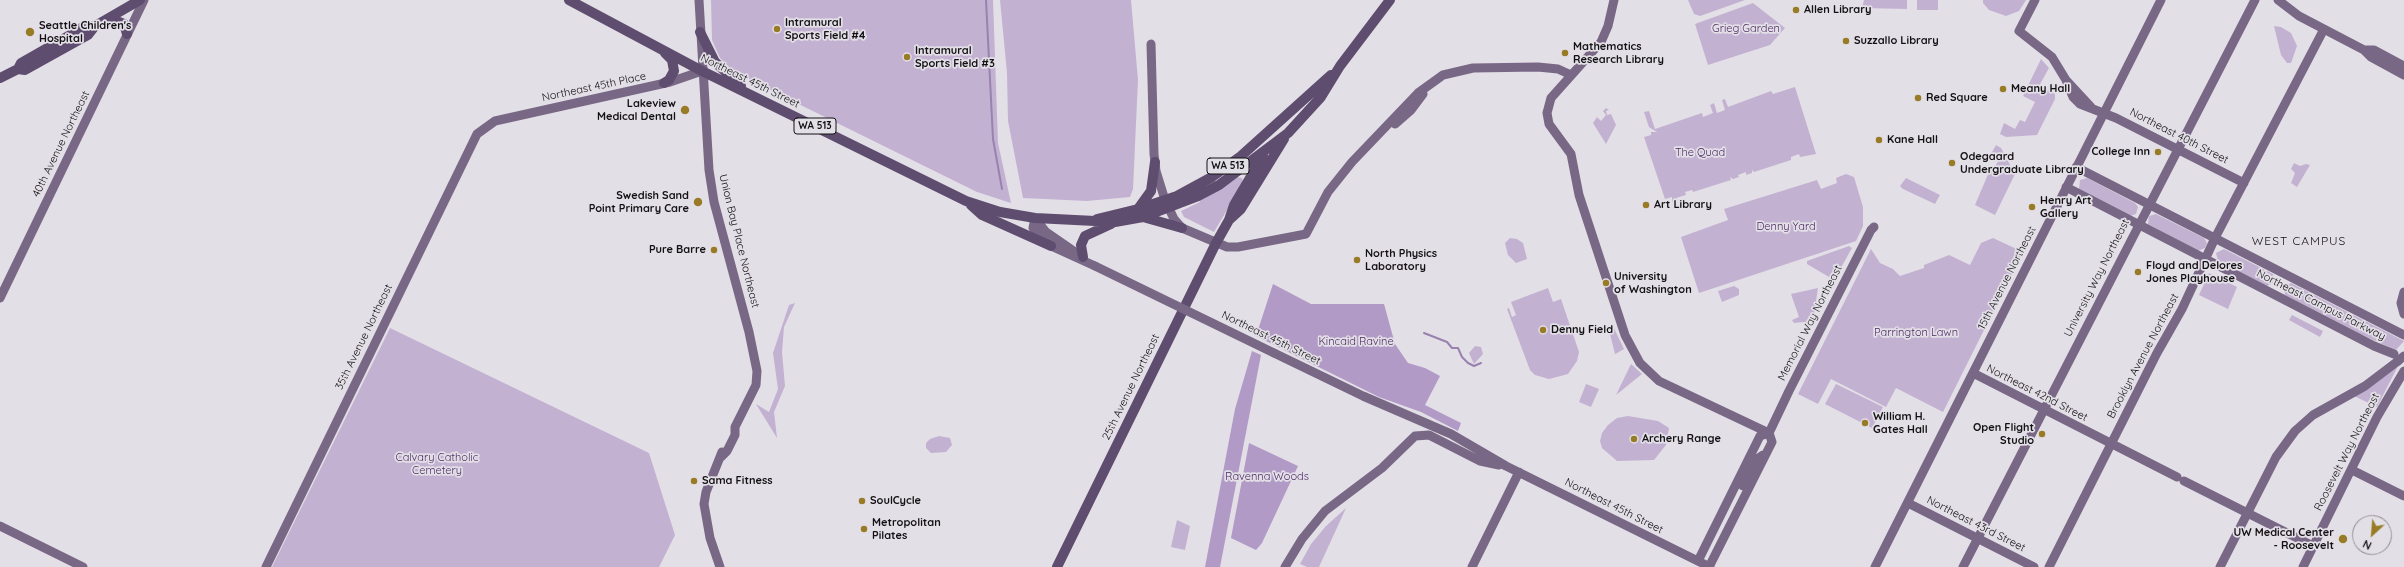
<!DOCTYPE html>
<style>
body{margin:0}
#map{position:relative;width:2404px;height:567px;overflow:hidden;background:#e3dfe7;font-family:Quicksand,sans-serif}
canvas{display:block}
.north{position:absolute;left:2352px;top:515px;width:40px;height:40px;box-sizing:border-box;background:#e3dfe7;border:1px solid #908d93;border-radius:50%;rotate:206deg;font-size:11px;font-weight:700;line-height:16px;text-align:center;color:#131114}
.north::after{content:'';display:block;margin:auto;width:14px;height:18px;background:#987c25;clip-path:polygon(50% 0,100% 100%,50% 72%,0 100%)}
</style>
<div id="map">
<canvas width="2404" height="567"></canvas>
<div class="north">N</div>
</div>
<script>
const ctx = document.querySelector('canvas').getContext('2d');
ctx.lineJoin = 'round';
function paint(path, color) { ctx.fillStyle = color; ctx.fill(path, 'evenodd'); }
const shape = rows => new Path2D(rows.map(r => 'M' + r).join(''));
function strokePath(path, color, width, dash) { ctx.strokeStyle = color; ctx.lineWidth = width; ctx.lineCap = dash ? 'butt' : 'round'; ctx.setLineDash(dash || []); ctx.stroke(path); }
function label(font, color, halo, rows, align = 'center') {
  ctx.font = font + ' Quicksand,sans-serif'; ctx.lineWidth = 3.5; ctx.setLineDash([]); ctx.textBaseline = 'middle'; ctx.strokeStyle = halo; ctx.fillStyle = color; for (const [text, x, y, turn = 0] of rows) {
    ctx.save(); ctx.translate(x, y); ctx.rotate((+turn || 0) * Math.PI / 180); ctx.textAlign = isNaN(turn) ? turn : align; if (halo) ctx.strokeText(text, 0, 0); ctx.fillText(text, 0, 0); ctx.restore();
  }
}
const green = shape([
 [711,0,993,0,998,143,1011,203,977,192,762,86,730,68,720,58,712,40],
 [1000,0,1131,0,1138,80,1133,189,1130,197,1087,201,1023,198,1008,121,1007,73],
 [1688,0,1745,0,1700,16,1694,14],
 [1864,0,1907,0,1907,9,1862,8],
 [1917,0,1938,0,1938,10,1917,10],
 [1983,0,2026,0,2019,11,2006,16,1989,10,1983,3],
 [1753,3,1785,28,1770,45,1708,65,1695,24],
 [2274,26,2281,27,2291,33,2297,46,2291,63,2287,63,2281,55],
 [2041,59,2049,68,2039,86,2055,94,2055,99,2037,135,2006,137,2000,134,2004,123,2015,129,2020,120,2025,122,2035,102,2023,96],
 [1795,87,1816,154,1800,157,1799,154,1791,157,1791,160,1754,172,1752,170,1752,173,1746,175,1746,172,1738,175,1739,177,1733,179,1730,177,1731,180,1693,192,1692,190,1685,192,1686,195,1676,198,1677,200,1672,202,1672,197,1665,199,1644,137,1651,135,1651,132,1657,132,1649,127,1644,112,1649,111,1655,129,1702,113,1703,117,1713,113,1710,105,1714,103,1717,113,1725,110,1722,100,1725,99,1728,107,1771,91,1773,94],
 [1606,108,1609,110,1606,111,1607,115,1611,114,1616,125,1606,144,1593,123,1597,117,1601,121,1606,115,1603,111],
 [1996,145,2001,148,2015,174,1995,215,1975,205,1989,172,1991,173,2000,158,1991,154],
 [2294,163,2300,166,2306,164,2310,165,2297,187,2291,183,2295,173,2291,169],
 [1846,174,1854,177,1863,207,1863,226,1856,241,1699,293,1681,237,1728,220,1724,209,1817,180,1821,189,1837,183,1836,178],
 [1237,177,1242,178,1243,183,1214,232,1184,217,1181,211,1200,202,1199,200],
 [1906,178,1940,195,1935,204,1903,189,1900,186],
 [2087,178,2135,203,2138,207,2136,214,2130,216,2079,189,2080,180],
 [2156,214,2204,238,2207,243,2205,248,2198,251,2148,224,2149,216],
 [1510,238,1517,239,1523,243,1527,259,1516,263,1508,255,1505,243],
 [1993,238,2023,252,1943,412,1896,388,1886,407,1831,379,1818,404,1798,394,1871,249,1880,263,1893,269,1900,276,1924,268,1924,265,1949,255,1970,265,1981,243],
 [1849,246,1852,248,1834,280,1807,264,1807,261],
 [2224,249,2273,274,2275,282,2267,286,2218,261,2216,253],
 [2209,273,2237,287,2228,309,2199,295],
 [2291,283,2404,341,2396,350,2362,335,2285,295,2284,287],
 [1734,286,1739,289,1739,295,1722,302,1718,291],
 [1548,288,1553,302,1561,299,1579,352,1577,361,1568,374,1549,379,1535,375,1530,370,1507,309,1509,308,1512,317,1516,315,1511,302],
 [1818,288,1813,321,1794,323,1792,320,1799,317,1791,294],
 [795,303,784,327,782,352,785,386,774,412,777,438,756,404,769,412,778,389,773,353,789,305],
 [2292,315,2323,331,2320,337,2289,320],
 [1612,324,1624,349,1610,357,1615,354,1608,326],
 [390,328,649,453,675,535,659,567,272,567],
 [1475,346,1481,347,1483,354,1474,364,1469,353],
 [1631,364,1642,374,1616,395],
 [2398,366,2377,407,2354,396],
 [1586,384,1599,389,1591,407,1579,402],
 [1836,384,1883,407,1872,428,1825,404],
 [1628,416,1658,421,1669,428,1666,445,1654,460,1617,461,1602,448,1600,441,1602,433,1608,425,1617,418],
 [939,436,950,438,952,445,946,452,931,453,926,448,926,443,930,439],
 [1346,508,1319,567,1307,567,1300,564,1311,544,1326,526],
 [1177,520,1190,526,1185,550,1171,547]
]);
const forest = shape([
 [1273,284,1311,304,1384,304,1395,344,1408,363,1425,368,1440,376,1425,405,1461,423,1458,431,1421,412,1379,397,1256,336],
 [1252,351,1261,355,1220,567,1205,567,1235,409],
 [1249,443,1298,466,1262,543,1256,550,1231,538]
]);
const stream = shape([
 [986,0,993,139,1002,189],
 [1424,333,1447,342,1452,348,1458,348,1462,357,1468,363,1474,366,1481,363]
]);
const secondary = shape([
 [699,0,709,170,714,202,749,332,757,371,756,385,735,427,735,435,727,451,721,457],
 [1614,0,1608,26,1601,42,1551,98,1547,113,1549,124,1571,154,1579,195,1625,335,1640,363,1659,381,1769,433],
 [2035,0,2019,31,2052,57,2066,80,2091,107],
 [2278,0,2299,16,2364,50,2371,57,2404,75],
 [1151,44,1154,154,1156,171,1165,200,1174,219,1182,228,1227,247,1238,247,1306,234,1328,192,1352,162,1418,93,1443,75,1473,68,1538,67,1558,69,1571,75],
 [2364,50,2374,50,2404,66],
 [2066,80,2073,97,2080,104,2116,118,2244,183],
 [1395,124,1411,110,1423,94],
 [2076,167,2404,335],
 [2066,187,2374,346,2394,354],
 [1035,218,1033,228,1040,238,1051,246,1095,266],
 [1035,218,1046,232,1075,252],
 [2404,292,2401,303,2404,314],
 [0,298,144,0],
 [1274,353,1363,396,1451,434,1506,466,1710,567],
 [1973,373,2177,477],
 [2352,470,2404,496],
 [2184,481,2313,546],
 [1743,486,1754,461,1763,455],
 [1908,503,2034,567],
 [0,526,83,567],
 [1698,561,1760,436,1769,433],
 [266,567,477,134,495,121,670,82,702,71],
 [720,567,710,538,704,504,706,492,722,452],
 [1285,567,1302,539,1325,511,1382,468,1415,436,1429,435,1480,461,1499,465],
 [1472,567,1519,472],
 [1709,567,1772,442,1769,433,1789,391,1871,230,1874,227],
 [1875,567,2161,0],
 [1963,567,2255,0],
 [2049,567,2157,353,2182,309,2215,238,2324,29],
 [2220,567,2276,457,2295,431,2313,415,2365,386,2398,361],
 [2303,567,2377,417,2404,371]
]);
const primary = shape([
 [569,0,702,71,966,201,1000,212,1035,218,1115,222,1143,217,1198,196,1219,185,1288,133,1321,97,1340,66,1390,0],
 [109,18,124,24,127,34],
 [700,32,715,62,741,86],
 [18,69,21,63,70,35,83,27,95,26,140,0],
 [0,78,18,69,25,70,88,35,95,26],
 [664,83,669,80,674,71,672,60,665,53],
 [971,205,982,215,1051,246],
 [1138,209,1151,191,1155,162],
 [1143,217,1182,228],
 [1097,219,1138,209,1177,196,1212,177,1241,156,1331,75],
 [1229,220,1234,205,1263,156],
 [1083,257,1081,245,1085,236,1111,224],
 [1057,567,1216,243,1229,220,1241,209,1284,139]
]);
const secondaryBridge = shape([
 [1095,266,1274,353],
 [2398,361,2404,356]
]);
const markers = [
 [1796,10,4,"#987c25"],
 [777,29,4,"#987c25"],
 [30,32,5,"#987c25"],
 [1846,41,4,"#987c25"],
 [1565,53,4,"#987c25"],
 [907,57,4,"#987c25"],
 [2003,89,4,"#987c25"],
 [1918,98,4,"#987c25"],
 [685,110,5,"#987c25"],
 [1879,140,4,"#987c25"],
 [2158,152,4,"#987c25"],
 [1952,163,4,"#987c25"],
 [698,202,5,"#987c25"],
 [1646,205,4,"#987c25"],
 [2032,207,4,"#987c25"],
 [714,250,4,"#987c25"],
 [1357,260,4,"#987c25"],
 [2138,272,4,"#987c25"],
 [1606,283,4,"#987c25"],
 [1543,330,4,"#987c25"],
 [1865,423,4,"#987c25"],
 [2042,434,4,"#987c25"],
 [1634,439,4,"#987c25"],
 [694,481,4,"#987c25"],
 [862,501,4,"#987c25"],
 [864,529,4,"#987c25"],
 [2343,539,5,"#987c25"]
];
const shields = [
 [815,126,42],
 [1228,166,42]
];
const shieldNames = [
 ["WA 513",815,126],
 ["WA 513",1228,166]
];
const poiNames = [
 ["Allen Library",1804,10],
 ["Intramural",785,23],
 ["Sports Field #4",785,36],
 ["Seattle Children's",39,26],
 ["Hospital",39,39],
 ["Suzzallo Library",1854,41],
 ["Mathematics",1573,47],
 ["Research Library",1573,60],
 ["Intramural",915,51],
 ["Sports Field #3",915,64],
 ["Meany Hall",2011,89],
 ["Red Square",1926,98],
 ["Lakeview",676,104,"right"],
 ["Medical Dental",676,117,"right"],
 ["Kane Hall",1887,140],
 ["College Inn",2150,152,"right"],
 ["Odegaard",1960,157],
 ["Undergraduate Library",1960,170],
 ["Swedish Sand",689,196,"right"],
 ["Point Primary Care",689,209,"right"],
 ["Henry Art",2040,201],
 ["Gallery",2040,214],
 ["Art Library",1654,205],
 ["Pure Barre",706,250,"right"],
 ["North Physics",1365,254],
 ["Laboratory",1365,267],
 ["Floyd and Delores",2146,266],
 ["Jones Playhouse",2146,279],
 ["University",1614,277],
 ["of Washington",1614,290],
 ["Denny Field",1551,330],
 ["William H.",1873,417],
 ["Gates Hall",1873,430],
 ["Open Flight",2034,428,"right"],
 ["Studio",2034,441,"right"],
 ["Archery Range",1642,439],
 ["Sama Fitness",702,481],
 ["SoulCycle",870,501],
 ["Metropolitan",872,523],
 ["Pilates",872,536],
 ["UW Medical Center",2334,533,"right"],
 ["- Roosevelt",2334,546,"right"]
];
const parkNames = [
 ["Grieg Garden",1746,29],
 ["The Quad",1700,153],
 ["Denny Yard",1786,227],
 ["Parrington Lawn",1916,333],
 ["Kincaid Ravine",1356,342],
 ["Calvary Catholic",437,458],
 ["Cemetery",437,471],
 ["Ravenna Woods",1267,477]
];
const streetNames = [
 ["Northeast 45th Street",750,81,26],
 ["Northeast 45th Place",594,87,-12],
 ["Northeast 40th Street",2179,136,27],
 ["40th Avenue Northeast",61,144,-64],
 ["Union Bay Place Northeast",739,241,76],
 ["15th Avenue Northeast",2007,278,-63],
 ["University Way Northeast",2097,278,-63],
 ["Northeast Campus Parkway",2321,305,27],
 ["Memorial Way Northeast",1810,323,-63],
 ["35th Avenue Northeast",364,337,-64],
 ["Northeast 45th Street",1271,338,26],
 ["Brooklyn Avenue Northeast",2143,356,-62],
 ["25th Avenue Northeast",1131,387,-64],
 ["Northeast 42nd Street",2037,393,27],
 ["Roosevelt Way Northeast",2347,452,-63],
 ["Northeast 45th Street",1614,506,27],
 ["Northeast 43rd Street",1976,524,27]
];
const neighbourhoodNames = [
 ["WEST CAMPUS",2299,241]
];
paint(green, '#c3b1d2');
paint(forest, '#b29ac7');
strokePath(stream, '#9982ad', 2);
strokePath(secondary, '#786885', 9);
strokePath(primary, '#5f4d6f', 10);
strokePath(secondaryBridge, '#786885', 9);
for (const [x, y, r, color] of markers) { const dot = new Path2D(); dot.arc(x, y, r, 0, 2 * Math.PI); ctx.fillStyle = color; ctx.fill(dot); strokePath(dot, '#e3dfe7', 1.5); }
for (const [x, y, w] of shields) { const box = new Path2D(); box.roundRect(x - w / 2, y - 8, w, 16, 3); ctx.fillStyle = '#e3dfe7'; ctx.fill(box); strokePath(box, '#131114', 1); }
label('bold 10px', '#131114', null, shieldNames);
label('bold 11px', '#131114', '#e3dfe7', poiNames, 'left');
label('11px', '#4b2b63', '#e3dfe7', parkNames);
label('11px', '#131114', '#e3dfe7', streetNames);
ctx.letterSpacing = '1px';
label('12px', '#131114', '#e3dfe7', neighbourhoodNames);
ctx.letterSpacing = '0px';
</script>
